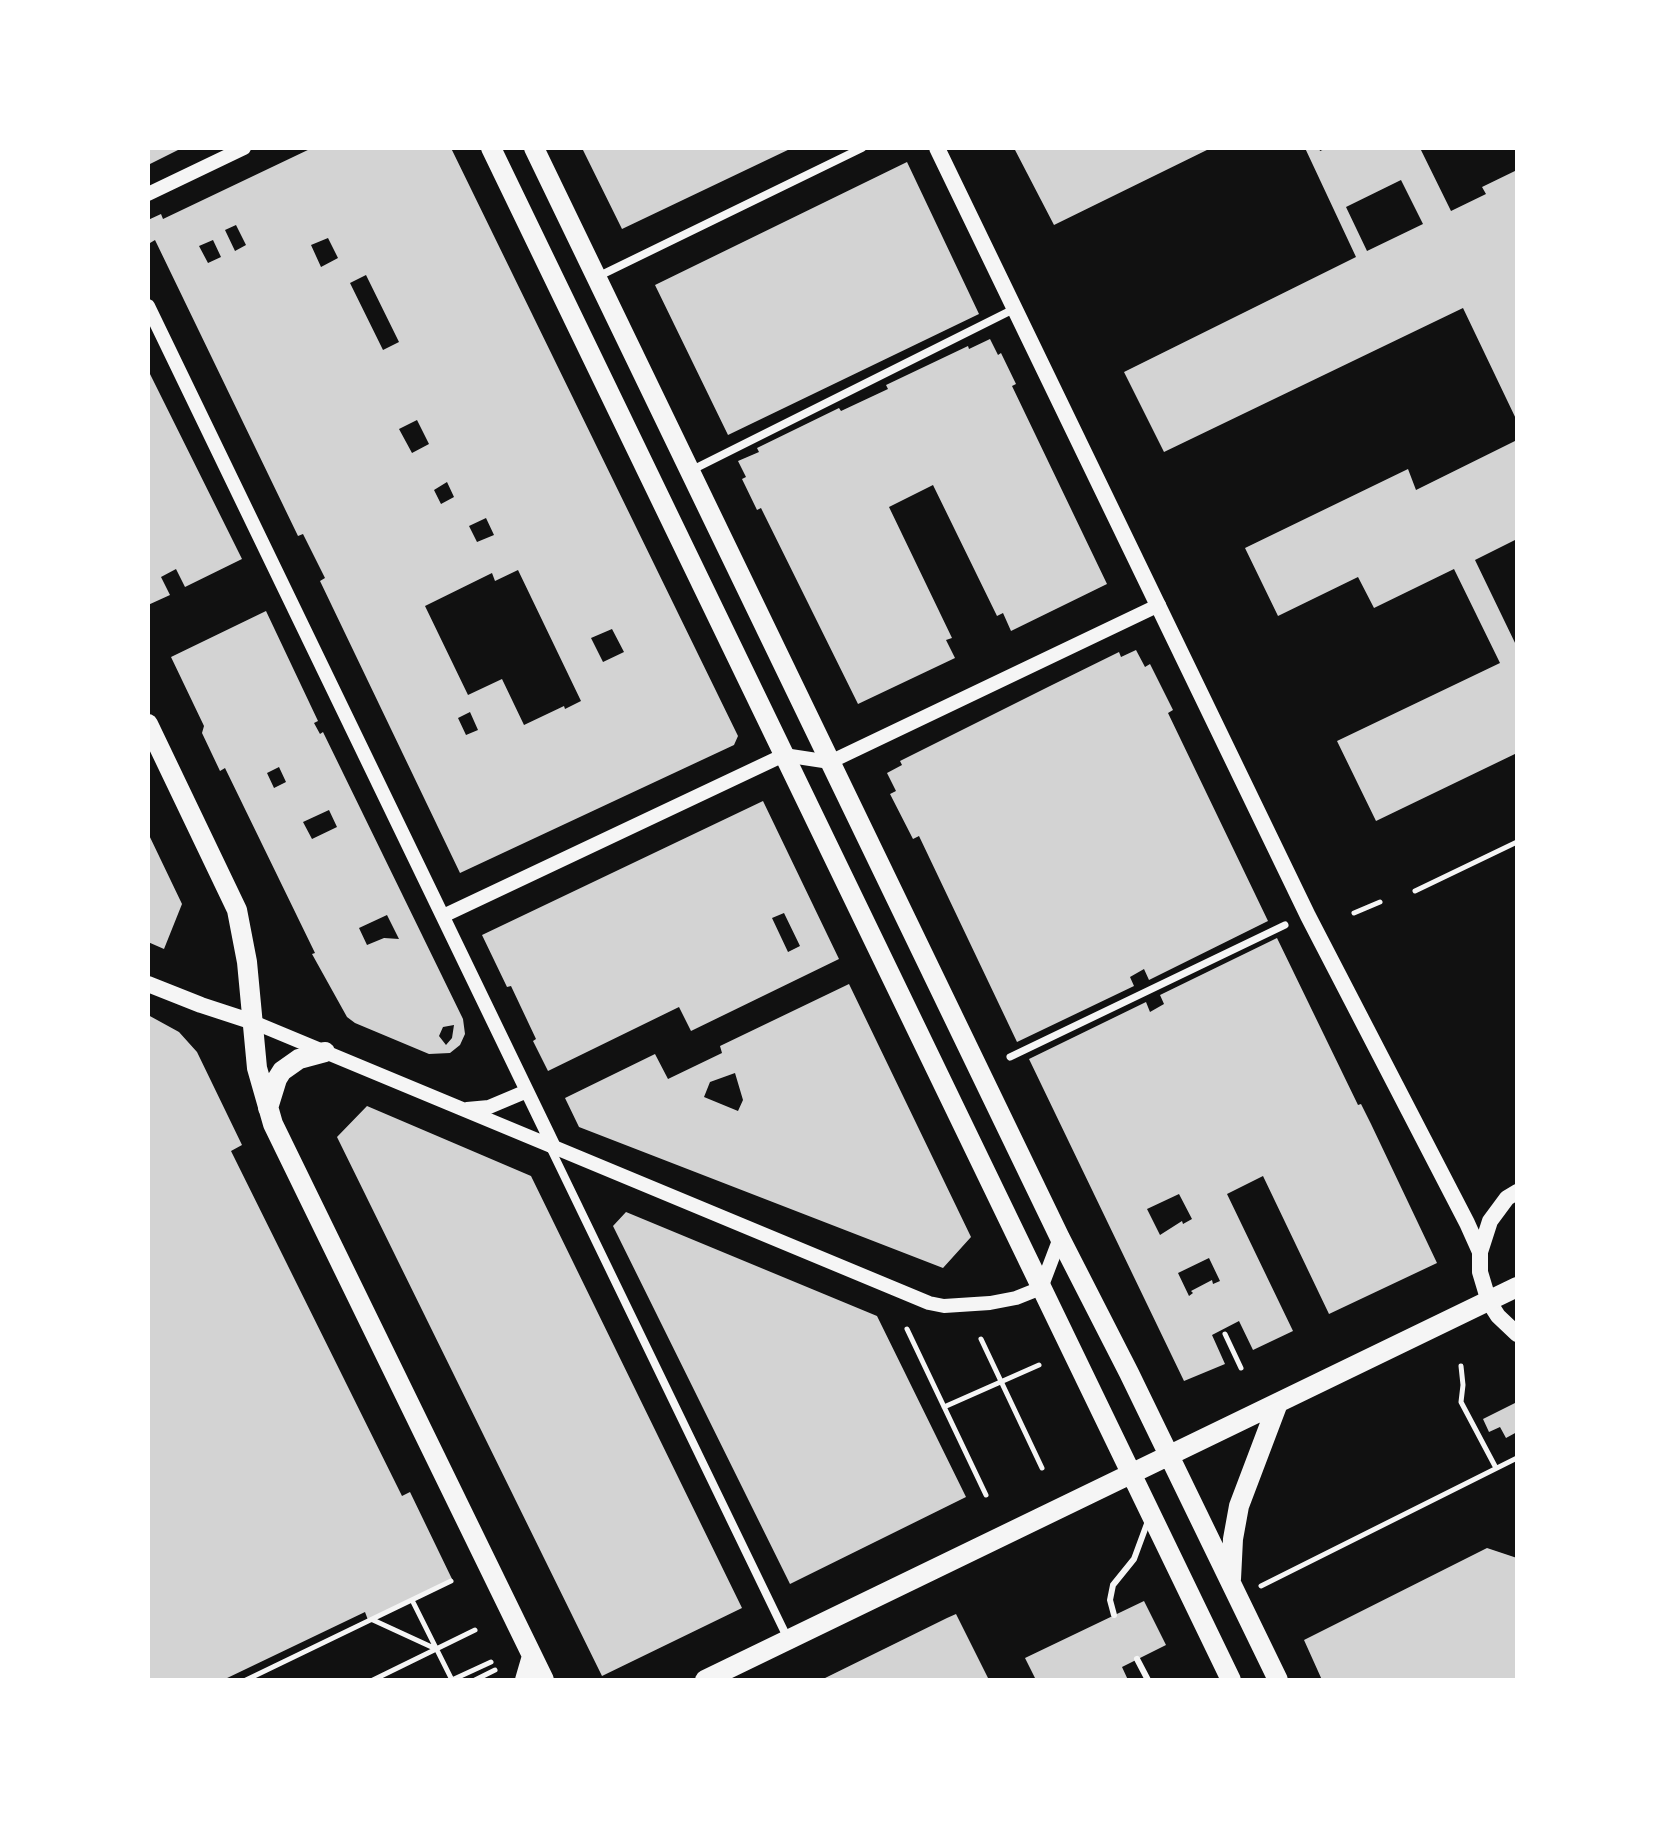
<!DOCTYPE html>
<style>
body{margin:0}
#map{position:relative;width:1665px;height:1828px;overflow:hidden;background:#111;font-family:"PT Serif",serif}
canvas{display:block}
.frame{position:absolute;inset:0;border:150px solid #fff;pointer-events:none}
</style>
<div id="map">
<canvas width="1665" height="1828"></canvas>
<div class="frame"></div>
</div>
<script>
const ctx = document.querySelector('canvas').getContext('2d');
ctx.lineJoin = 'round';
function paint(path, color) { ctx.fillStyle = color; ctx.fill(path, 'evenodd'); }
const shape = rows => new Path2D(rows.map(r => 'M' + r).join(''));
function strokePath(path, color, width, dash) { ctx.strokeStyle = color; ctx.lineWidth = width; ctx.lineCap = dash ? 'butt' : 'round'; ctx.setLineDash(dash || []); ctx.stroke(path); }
const building = shape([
 [148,148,182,148,148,165],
 [312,148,451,148,738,736,734,745,460,873,320,581,325,578,303,534,298,536,155,240,150,243,148,238,148,220,161,214,163,219],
 [236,225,246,245,235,251,225,230],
 [328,238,338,258,321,267,311,245],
 [213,240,221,257,208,263,199,246],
 [366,275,399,342,383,350,350,283],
 [417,420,429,444,412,453,399,429],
 [447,482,454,497,441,504,434,490],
 [486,518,494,535,477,542,469,526],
 [518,570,581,701,565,709,564,706,524,725,502,679,468,695,425,606,492,573,495,581],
 [612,629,624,652,603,662,591,638],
 [470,712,478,730,466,735,458,718],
 [582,148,792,148,622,229],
 [1014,148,1211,148,1054,225],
 [1305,148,1319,148,1320,151,1327,148,1420,148,1451,211,1486,194,1482,187,1517,170,1517,421,1463,308,1164,452,1124,372,1356,257],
 [1401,180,1423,224,1367,251,1346,207],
 [907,162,979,314,728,435,655,285],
 [990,339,998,355,1001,353,1016,384,1012,386,1107,584,1011,631,1003,613,997,616,933,485,889,507,952,638,946,640,955,658,858,704,761,508,757,510,742,479,746,477,738,461,759,452,757,448,839,408,841,411,888,389,886,385,968,346,969,349],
 [148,370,242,559,185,587,176,569,161,577,170,595,148,605],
 [1517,440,1517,539,1475,560,1517,647,1517,753,1376,821,1337,741,1500,663,1454,569,1374,608,1358,577,1278,616,1245,548,1408,469,1416,490],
 [266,611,318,721,314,723,320,734,323,732,463,1019,465,1034,460,1045,450,1053,429,1054,355,1023,347,1017,312,954,315,953,225,768,220,771,202,733,204,726,171,657],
 [279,767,286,782,274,788,267,773],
 [329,810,337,827,312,839,303,822],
 [387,915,399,939,384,938,367,945,359,928],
 [454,1025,452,1038,446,1045,439,1036,443,1027],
 [1136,650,1145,667,1150,664,1173,710,1168,713,1268,921,1149,980,1144,969,1130,977,1134,986,1017,1042,919,836,913,839,890,794,896,791,887,773,902,765,900,761,1050,686,1119,652,1121,657],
 [763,801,839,959,691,1031,679,1007,548,1071,533,1041,536,1039,511,986,507,987,482,935],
 [784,913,800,946,788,952,772,918],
 [148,833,182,904,164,949,148,942],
 [1277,938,1358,1105,1361,1104,1371,1124,1437,1263,1329,1314,1263,1176,1227,1194,1293,1331,1253,1350,1239,1321,1212,1335,1225,1364,1184,1381,1029,1059,1146,1002,1150,1012,1164,1004,1160,995],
 [1179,1194,1192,1219,1183,1224,1182,1221,1160,1235,1147,1209],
 [1209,1258,1220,1281,1213,1284,1212,1280,1191,1291,1193,1293,1189,1296,1178,1273],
 [849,984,971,1237,943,1268,579,1127,565,1098,655,1054,668,1079,722,1053,720,1046],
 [735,1073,743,1100,738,1111,704,1097,710,1082],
 [148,1015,179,1032,197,1052,242,1145,231,1151,402,1496,410,1492,452,1579,368,1620,365,1612,223,1680,148,1680],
 [367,1106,531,1176,742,1608,602,1676,337,1137],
 [626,1212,877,1316,966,1497,790,1584,613,1226],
 [1517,1402,1517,1432,1506,1438,1500,1427,1489,1432,1483,1419],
 [1487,1548,1517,1558,1517,1680,1322,1680,1304,1640],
 [1144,1601,1166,1645,1122,1667,1128,1680,1036,1680,1025,1658],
 [956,1614,989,1680,821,1680,947,1618]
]);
const path = shape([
 [1415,891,1517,842],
 [1354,913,1380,902],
 [907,1329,986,1495],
 [1225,1334,1241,1368],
 [981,1339,1042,1468],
 [1461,1366,1463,1385,1461,1402,1496,1468],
 [944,1407,1039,1365],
 [1261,1586,1517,1458],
 [412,1600,452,1680,491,1662],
 [373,1620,436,1649],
 [246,1680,451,1581],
 [373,1680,475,1630],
 [475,1680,495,1670]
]);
const service = shape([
 [1114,1615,1110,1600,1113,1585,1134,1559,1148,1521],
 [1137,1659,1148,1680]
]);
const pedestrian = shape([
 [1010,1057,1285,925]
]);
const minor = shape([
 [597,277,862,148],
 [690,471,1014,309],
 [550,1147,788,1639]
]);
const tertiary = shape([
 [148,194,244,148],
 [148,306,555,1149],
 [443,916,784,755,830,762,1159,605],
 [253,1022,929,1303,944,1306,990,1303,1016,1298,1041,1288,1060,1238],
 [467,1109,489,1107,527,1091]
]);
const secondary = shape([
 [937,148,1308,916,1467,1223,1480,1252,1480,1272,1489,1302,1498,1316,1517,1334],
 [148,984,201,1005,253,1022],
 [1480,1252,1490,1221,1507,1198,1517,1192]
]);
const primary = shape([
 [491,148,1231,1680],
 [534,148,1060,1238,1129,1373,1278,1680],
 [148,724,237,910,247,962,257,1068,273,1124,544,1680],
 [268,1108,277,1079,282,1071,299,1059,325,1052],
 [1231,1579,1233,1539,1239,1506,1278,1403],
 [525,1680,532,1656],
 [705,1680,1517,1287]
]);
paint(building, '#d3d3d3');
strokePath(path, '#f5f5f5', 5);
strokePath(service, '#f5f5f5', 6);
strokePath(pedestrian, '#f5f5f5', 7);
strokePath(minor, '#f5f5f5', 8);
strokePath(tertiary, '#f5f5f5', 14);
strokePath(secondary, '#f5f5f5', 16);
strokePath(primary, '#f5f5f5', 20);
</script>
